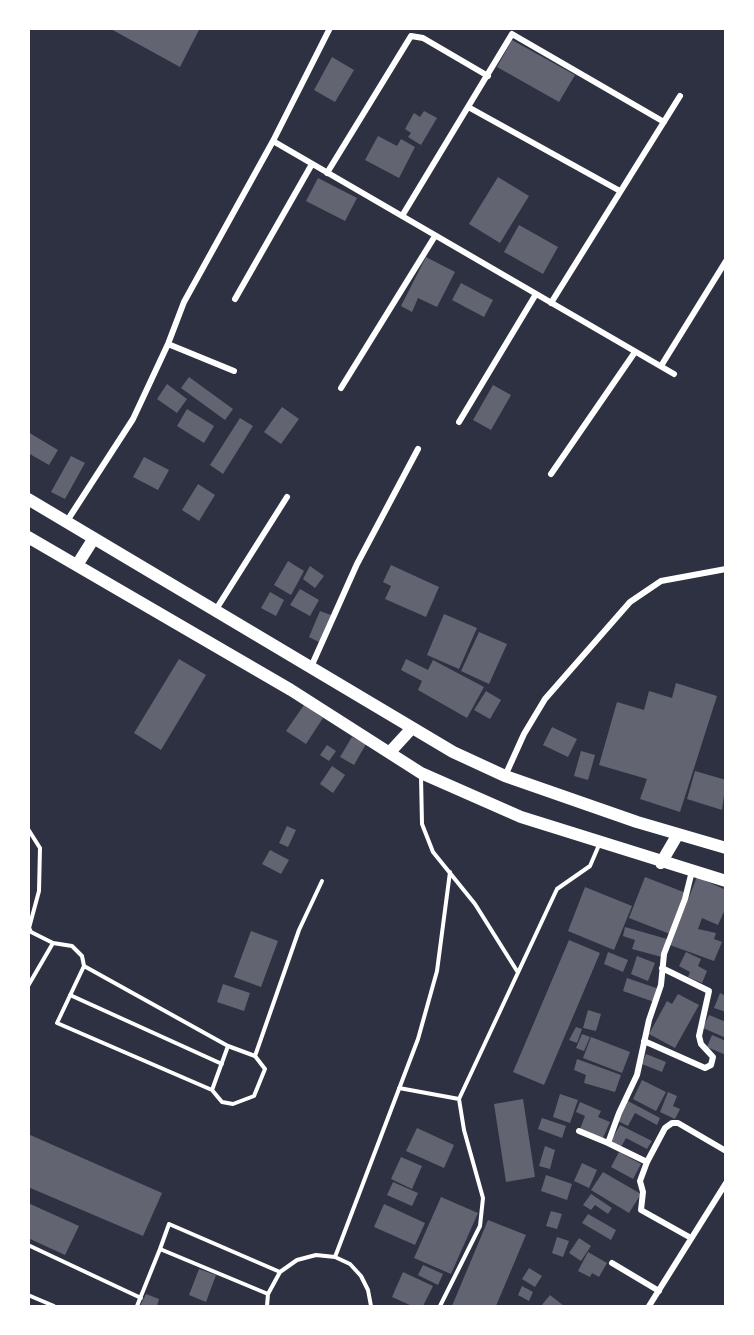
<!DOCTYPE html>
<style>
body{margin:0}
#map{position:relative;width:754px;height:1335px;overflow:hidden;background:#2d3142;font-family:Signika,sans-serif}
canvas{display:block}
.frame{position:absolute;inset:0;border:30px solid #fff;pointer-events:none}
</style>
<div id="map">
<canvas width="754" height="1335"></canvas>
<div class="frame"></div>
</div>
<script>
const ctx = document.querySelector('canvas').getContext('2d');
ctx.lineJoin = 'round';
function paint(path, color) { ctx.fillStyle = color; ctx.fill(path, 'evenodd'); }
const shape = rows => new Path2D(rows.map(r => 'M' + r).join(''));
function strokePath(path, color, width, dash) { ctx.strokeStyle = color; ctx.lineWidth = width; ctx.lineCap = dash ? 'butt' : 'round'; ctx.setLineDash(dash || []); ctx.stroke(path); }
const building = shape([
 [109,28,200,28,180,67],
 [512,40,575,75,559,102,497,67],
 [332,57,354,70,335,102,314,90],
 [424,111,437,118,421,145,408,137,411,133,405,129,414,113,420,117],
 [378,136,397,146,401,139,415,147,399,178,365,160],
 [498,177,529,196,500,243,469,224],
 [318,178,357,198,345,221,306,201],
 [519,225,558,247,543,274,504,252],
 [426,257,455,272,437,307,418,298,412,312,401,306],
 [461,283,493,300,484,317,452,300],
 [189,377,233,409,225,420,181,388],
 [167,384,187,399,177,413,157,399],
 [493,385,511,395,491,430,473,420],
 [282,407,299,419,281,444,264,432],
 [187,409,214,426,204,443,177,426],
 [240,418,253,426,223,474,210,465],
 [28,432,58,450,49,465,28,453],
 [71,456,85,463,65,499,51,492],
 [144,457,169,470,158,490,133,477],
 [198,484,215,495,199,521,182,510],
 [288,561,304,571,291,595,274,585],
 [391,565,439,587,426,617,385,599,391,586,383,582],
 [310,566,324,576,315,588,303,579],
 [300,589,319,600,310,616,290,605],
 [270,592,284,600,276,616,261,608],
 [320,611,331,615,319,642,309,637],
 [444,614,477,628,459,669,427,655],
 [479,632,507,644,489,684,461,671],
 [179,659,206,675,161,750,134,733],
 [406,659,428,670,433,660,484,687,467,718,418,690,422,681,401,670],
 [676,683,717,696,680,812,640,799,647,779,599,765,617,702,644,710,649,691,672,698],
 [486,691,501,700,490,719,474,710],
 [304,705,323,718,306,744,286,731],
 [552,727,577,739,568,757,543,745],
 [352,737,366,744,354,765,340,757],
 [327,745,336,751,329,761,320,755],
 [581,751,595,755,588,780,574,776],
 [332,766,345,775,333,793,320,784],
 [695,771,726,780,722,810,687,799],
 [287,826,296,830,288,847,279,843],
 [270,850,289,860,281,874,262,864],
 [645,877,686,893,670,934,629,918],
 [697,877,726,890,726,907,718,925,702,918,698,929,716,933,714,939,722,942,714,961,670,945],
 [585,887,632,906,614,950,568,931],
 [625,927,667,939,662,957,632,949,635,940,623,936],
 [251,931,278,941,261,987,234,977],
 [569,940,600,953,544,1085,513,1072],
 [608,952,628,960,623,972,604,964],
 [686,952,701,959,698,966,707,971,702,983,688,977,690,972,679,966],
 [637,956,655,963,648,981,631,974],
 [627,978,659,989,654,1002,623,991],
 [223,984,250,993,244,1011,217,1002],
 [720,993,726,996,726,1012,714,1008],
 [678,994,699,1005,675,1048,649,1034,667,1001,672,1004],
 [588,1010,601,1014,596,1031,583,1028],
 [709,1015,726,1022,726,1038,703,1028],
 [576,1027,582,1029,577,1043,569,1040],
 [582,1034,590,1037,584,1051,576,1048],
 [712,1035,726,1041,726,1055,707,1047],
 [591,1037,630,1052,622,1073,583,1058],
 [646,1054,666,1062,662,1072,642,1064],
 [577,1059,621,1075,615,1092,584,1083,586,1075,574,1070],
 [642,1080,666,1092,656,1111,633,1099],
 [668,1092,677,1096,673,1106,680,1109,675,1119,660,1112],
 [560,1094,578,1100,570,1123,553,1117],
 [523,1099,535,1177,506,1182,494,1104],
 [626,1100,660,1118,657,1125,635,1113,628,1126,616,1120],
 [580,1102,601,1111,598,1117,610,1122,603,1138,580,1129,585,1116,576,1112],
 [542,1118,566,1126,562,1138,538,1129],
 [620,1125,652,1141,647,1149,626,1138,621,1147,611,1141],
 [417,1128,454,1145,444,1168,406,1151],
 [28,1134,162,1193,143,1236,28,1187],
 [545,1146,555,1150,550,1169,539,1166],
 [619,1152,641,1164,633,1179,611,1167],
 [401,1157,422,1166,412,1189,391,1179],
 [582,1163,597,1170,589,1188,574,1181],
 [603,1172,641,1194,629,1213,591,1190],
 [546,1175,572,1184,567,1200,541,1191],
 [393,1182,418,1193,412,1206,387,1195],
 [591,1194,612,1208,608,1214,595,1205,591,1210,583,1205],
 [441,1197,478,1213,451,1274,414,1258],
 [28,1203,79,1226,65,1255,28,1238],
 [384,1204,425,1223,415,1245,374,1227],
 [551,1211,562,1214,557,1229,546,1226],
 [588,1214,616,1230,611,1240,582,1223],
 [488,1220,526,1235,496,1306,452,1306],
 [557,1237,569,1241,563,1257,552,1253],
 [579,1238,591,1246,581,1261,569,1253],
 [588,1252,607,1263,599,1277,592,1273,590,1277,578,1271],
 [423,1265,443,1274,438,1285,418,1275],
 [529,1268,542,1276,535,1287,522,1279],
 [199,1269,216,1275,206,1302,189,1295],
 [403,1272,433,1286,423,1306,412,1306,392,1297],
 [522,1286,533,1292,529,1301,518,1295],
 [146,1294,159,1299,157,1306,140,1306],
 [550,1295,564,1306,541,1306]
]);
const service = shape([
 [421,777,422,824,433,852,475,904,517,971],
 [28,829,40,848,39,891,29,928,31,932,53,943],
 [84,966,228,1046,212,1090,222,1102,233,1104,254,1096,265,1069,255,1056,228,1046],
 [28,986,53,943,72,946,82,956,84,966,57,1023,212,1090],
 [70,995,222,1064],
 [255,1056,299,930,322,881],
 [399,1088,459,1099],
 [28,1245,141,1298],
 [160,1249,169,1224,280,1272],
 [335,1257,418,1039,437,971,450,872],
 [28,1295,54,1306],
 [137,1306,160,1249,268,1294],
 [267,1306,268,1294,280,1272,297,1260,316,1255,335,1257,350,1264,361,1276,368,1290,371,1306],
 [440,1306,480,1226,483,1198,464,1130,459,1099,557,889,590,866,599,845]
]);
const minor = shape([
 [470,108,620,191],
 [273,141,674,374],
 [327,173,411,36,423,38,488,76],
 [402,216,512,34,664,122],
 [235,299,312,164],
 [551,303,680,96],
 [168,344,234,371],
 [661,366,726,261],
 [341,388,435,236],
 [459,422,536,294],
 [551,474,635,352],
 [67,521,133,419,168,344,184,302,273,141,330,28],
 [215,611,287,497],
 [311,667,357,564,418,449],
 [505,776,524,734,545,699,630,602,661,581,726,569],
 [644,1041,705,1068,711,1065,713,1057,701,1044,699,1036,709,991,662,968],
 [579,1131,608,1143,619,1113,637,1075,649,1020,661,985,664,954,685,899,692,871],
 [608,1143,647,1162],
 [691,1238,641,1210,643,1192,640,1181,647,1162,665,1128,672,1123,678,1123,726,1151],
 [612,1263,659,1291],
 [649,1306,726,1183]
]);
const primary = shape([
 [28,499,453,752,505,776,637,822,726,848],
 [28,537,291,690,421,773,521,817,726,881],
 [77,565,94,538],
 [390,752,412,728],
 [661,863,678,834]
]);
paint(building, '#626471');
strokePath(service, '#fff', 4);
strokePath(minor, '#fff', 6);
strokePath(primary, '#fff', 12);
</script>
